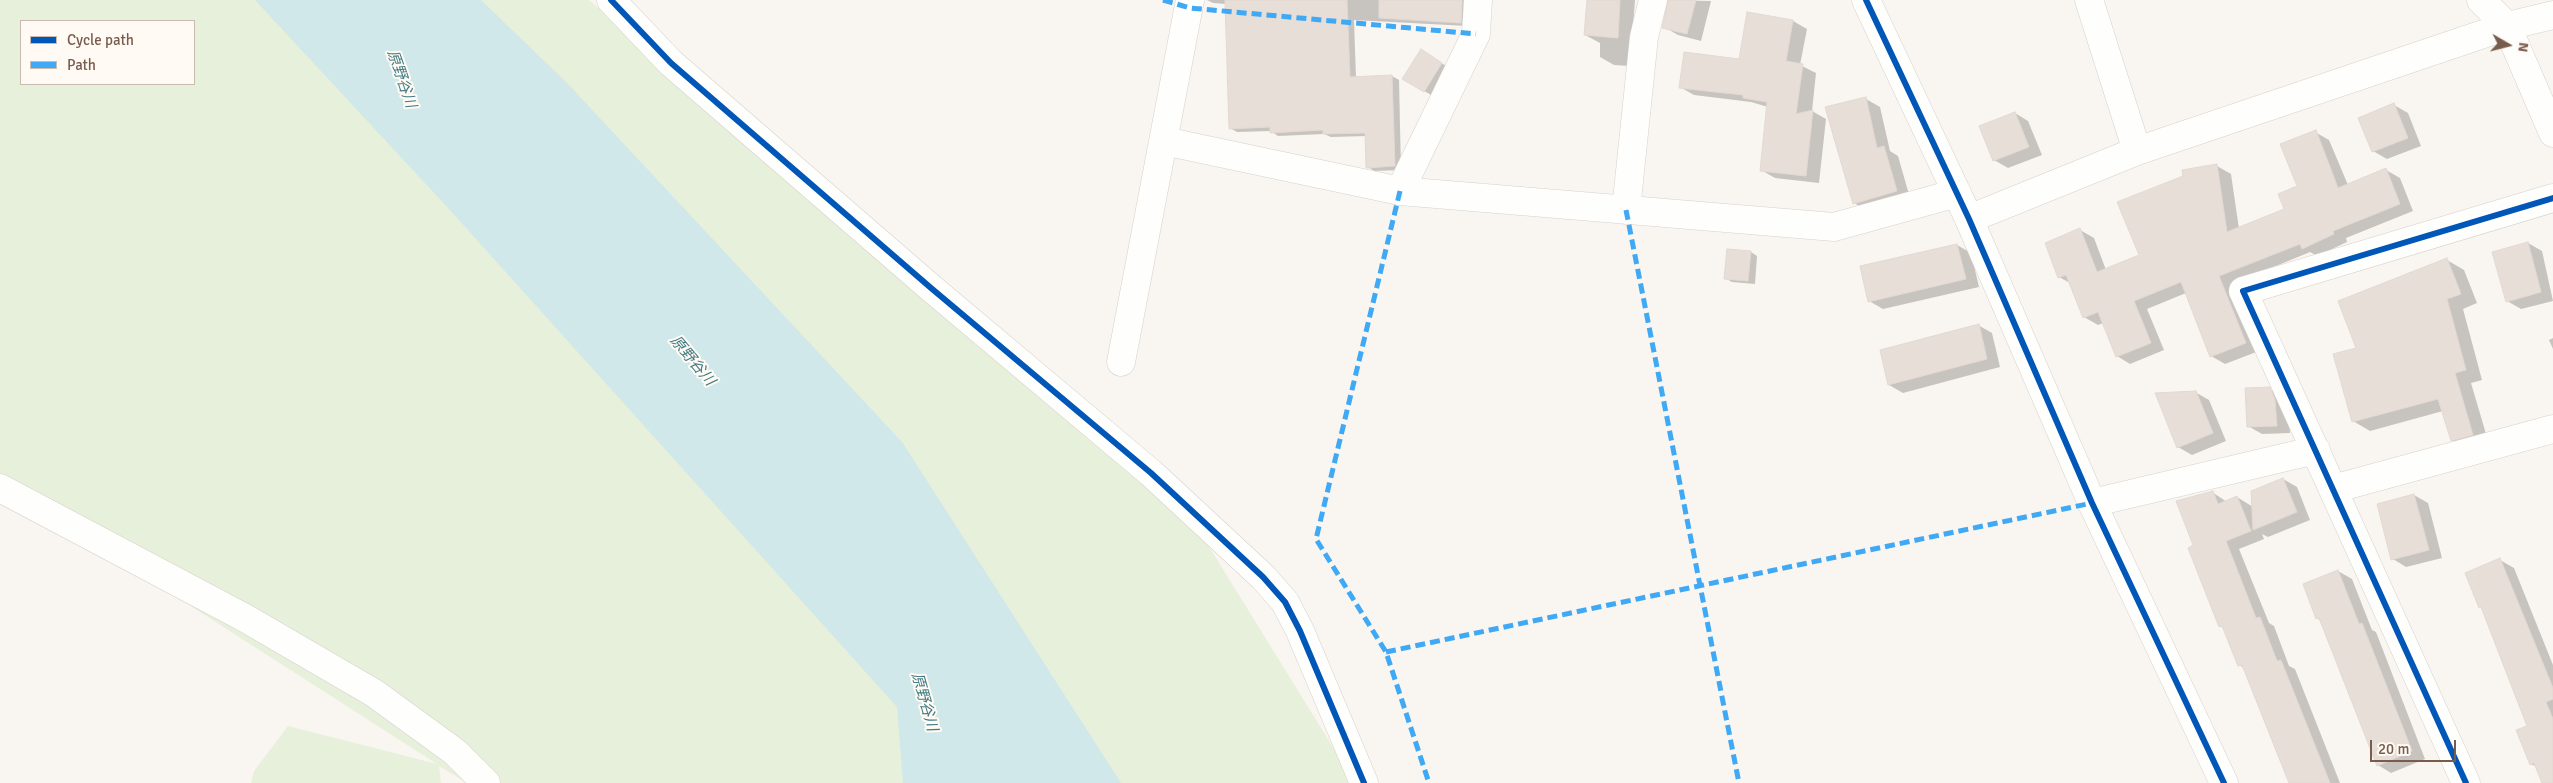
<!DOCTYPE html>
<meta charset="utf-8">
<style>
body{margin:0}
#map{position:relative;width:2553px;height:783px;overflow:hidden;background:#f9f5f0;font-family:Signika,sans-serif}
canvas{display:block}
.legend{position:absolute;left:20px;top:20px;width:175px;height:65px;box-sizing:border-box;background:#fffaf3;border:1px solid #cabbb1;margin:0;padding:6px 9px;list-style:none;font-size:15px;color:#7a5c4d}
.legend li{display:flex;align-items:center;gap:10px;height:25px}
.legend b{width:25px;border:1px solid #cabbb1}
.north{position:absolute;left:2483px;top:20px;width:50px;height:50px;-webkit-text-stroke:4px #fffaf3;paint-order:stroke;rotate:98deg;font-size:14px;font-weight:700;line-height:20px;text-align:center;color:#7a5c4d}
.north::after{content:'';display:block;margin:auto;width:18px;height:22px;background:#7a5c4d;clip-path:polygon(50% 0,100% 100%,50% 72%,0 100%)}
.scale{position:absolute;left:2370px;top:740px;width:86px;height:22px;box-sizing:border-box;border:2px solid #7a5c4d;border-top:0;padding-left:6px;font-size:15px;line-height:18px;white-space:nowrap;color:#7a5c4d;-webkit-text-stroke:4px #fffaf3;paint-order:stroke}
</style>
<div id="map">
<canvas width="2553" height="783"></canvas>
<ul class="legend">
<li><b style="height:6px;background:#0057b8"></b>Cycle path</li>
<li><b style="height:6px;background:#3fa9f5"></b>Path</li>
</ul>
<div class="north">N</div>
<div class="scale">20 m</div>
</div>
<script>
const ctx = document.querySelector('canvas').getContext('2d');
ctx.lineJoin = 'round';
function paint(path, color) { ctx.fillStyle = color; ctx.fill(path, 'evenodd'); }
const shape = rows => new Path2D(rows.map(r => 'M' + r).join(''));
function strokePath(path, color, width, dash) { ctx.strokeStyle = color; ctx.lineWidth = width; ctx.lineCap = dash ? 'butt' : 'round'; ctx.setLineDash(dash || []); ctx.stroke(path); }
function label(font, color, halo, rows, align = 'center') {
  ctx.font = font + ' Signika,"Noto Sans JP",sans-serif'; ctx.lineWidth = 4; ctx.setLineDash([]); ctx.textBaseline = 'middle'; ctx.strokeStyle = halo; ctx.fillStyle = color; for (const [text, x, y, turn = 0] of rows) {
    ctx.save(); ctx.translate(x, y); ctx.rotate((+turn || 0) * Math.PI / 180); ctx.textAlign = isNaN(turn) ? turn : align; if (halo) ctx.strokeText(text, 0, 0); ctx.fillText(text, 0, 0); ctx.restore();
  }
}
const green = shape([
 [0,0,589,0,1179,498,1355,783,467,783,439,766,441,783,251,783,254,771,288,726,437,764,41,510,0,486],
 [21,21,194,21,194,84,21,84]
]);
const water = shape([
 [255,0,481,0,567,83,902,442,1121,783,903,783,897,707,449,209]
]);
const shadow = shape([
 [1207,0,1469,0,1467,26,1354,20,1356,78,1392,76,1399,80,1401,170,1374,171,1368,167,1367,136,1331,137,1324,134,1278,136,1271,131,1237,132,1230,128,1226,4,1213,3],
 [1588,0,1635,0,1630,66,1614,65,1600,57,1600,43,1585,35],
 [1670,0,1711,1,1701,41,1678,35,1664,27],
 [1793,21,1807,29,1800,65,1816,73,1812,111,1826,119,1819,183,1775,178,1761,170,1768,107,1751,102,1694,95,1680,87,1740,60],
 [1428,55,1448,67,1431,95,1404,79],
 [1866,99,1880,107,1890,151,1898,156,1910,198,1868,211,1854,203],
 [2394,105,2408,113,2421,146,2387,159,2373,151],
 [2015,113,2028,121,2042,155,2008,168,1994,160],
 [2315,132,2329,140,2348,185,2386,170,2400,178,2413,211,2346,238,2347,242,2317,256,2310,252,2232,284,2259,351,2225,364,2211,356,2186,293,2147,309,2164,350,2130,364,2117,356,2103,323,2098,325,2084,317,2070,283,2059,277,2080,230,2094,238,2106,270,2140,256,2217,166,2231,174,2239,229,2286,209,2298,187],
 [2528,243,2542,251,2553,301,2521,309,2507,301],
 [1957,245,1971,253,1979,287,1883,309,1869,301,1861,267],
 [1751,252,1757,256,1755,284,1732,282,1725,278],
 [2447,260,2464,270,2477,303,2463,309,2482,380,2471,383,2489,444,2469,450,2452,440,2443,411,2370,431,2353,421,2358,348],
 [1978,325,1992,333,2000,367,1903,393,1889,385],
 [2553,338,2553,349,2549,340],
 [2269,389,2283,397,2289,409,2290,433,2262,434,2248,426],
 [2195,392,2209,400,2226,441,2192,455,2178,447],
 [2283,479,2297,487,2310,520,2268,537,2262,534,2264,539,2239,549,2269,623,2274,626,2289,666,2295,669,2340,783,2290,783,2244,668,2239,665,2225,629,2220,626,2195,546,2212,492,2227,502,2237,497,2253,507],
 [2414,495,2428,503,2442,558,2406,567,2393,559],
 [2500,560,2514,568,2553,665,2553,783,2543,783,2537,767,2531,764,2529,726,2483,609,2480,607],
 [2338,571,2352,579,2372,630,2376,632,2425,759,2391,773,2378,765,2321,621,2317,618]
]);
const building = shape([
 [1225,0,1347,0,1350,77,1392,75,1395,166,1366,168,1365,133,1323,134,1323,130,1270,133,1270,127,1229,129,1225,0],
 [1379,0,1462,0,1461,23,1379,18,1379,0],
 [1587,0,1620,0,1618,38,1584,35,1587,0],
 [1668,0,1696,0,1687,34,1662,28,1668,0],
 [1747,12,1793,20,1786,61,1803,64,1796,114,1813,110,1806,176,1760,171,1767,102,1743,98,1743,95,1679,88,1684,52,1739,59,1747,12],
 [1421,49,1442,63,1424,92,1402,79,1421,49],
 [1866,97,1877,148,1884,146,1897,191,1853,204,1825,107,1866,97],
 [2394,103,2408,138,2372,152,2358,118,2394,103],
 [2015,112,2029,147,1993,161,1979,126,2015,112],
 [2316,130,2338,188,2386,168,2400,204,2333,231,2334,234,2302,249,2300,244,2219,276,2246,343,2210,357,2181,282,2134,301,2151,343,2116,357,2098,312,2083,318,2066,275,2058,278,2045,243,2080,228,2097,272,2139,255,2117,202,2183,176,2182,170,2217,164,2227,232,2284,209,2278,194,2297,186,2280,144,2316,130],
 [2528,242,2541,292,2506,302,2492,252,2528,242],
 [1957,244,1966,279,1868,302,1860,266,1957,244],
 [1727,249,1751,251,1748,281,1724,279,1727,249],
 [2447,258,2461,294,2447,299,2466,370,2455,373,2473,435,2451,441,2438,399,2352,422,2333,354,2356,348,2338,301,2447,258],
 [1979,324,1987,359,1888,385,1880,350,1979,324],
 [2270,387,2275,400,2277,426,2247,427,2245,388,2270,387],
 [2196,391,2213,433,2177,448,2155,393,2196,391],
 [2283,478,2297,512,2253,530,2251,491,2283,478],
 [2213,491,2218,504,2237,496,2251,531,2226,541,2256,618,2260,617,2277,661,2281,660,2330,783,2289,783,2242,665,2238,666,2222,626,2219,627,2188,548,2193,545,2176,501,2213,491],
 [2414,494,2429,550,2391,560,2377,504,2414,494],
 [2500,558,2553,688,2553,699,2546,702,2553,719,2553,783,2542,783,2534,763,2530,765,2516,730,2527,726,2481,607,2479,608,2465,573,2500,558],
 [2338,570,2359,624,2362,623,2412,751,2377,766,2319,618,2316,619,2303,584,2338,570]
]);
const street = shape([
 [611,0,671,63,931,288,1151,473,1263,577,1285,602,1300,631,1364,783],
 [2089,0,2137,151],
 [2481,0,2507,26,2553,133],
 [1164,141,1400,191,1834,227,1957,193],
 [1400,191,1476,34,1478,0],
 [1626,210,1644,37,1653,0],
 [1969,219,2137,151,2507,26,2553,15],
 [1121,362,1190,0],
 [0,488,245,618,374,693,455,752,486,783],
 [2333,489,2553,429],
 [2092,503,2316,450],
 [2466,783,2243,291,2553,198]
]);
const secondary = shape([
 [1866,0,1969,219,2092,503,2224,783]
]);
const quiet = shape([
 [1163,0,1190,8,1476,34],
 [1400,191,1316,539,1386,652,1429,783],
 [1626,210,1739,783],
 [1386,652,2092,503]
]);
const cycleway = shape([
 [611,0,671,63,931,288,1151,473,1263,577,1285,602,1300,631,1364,783],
 [1866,0,1969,219,2092,503,2224,783],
 [2466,783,2243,291,2553,198]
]);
const waterNames = [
 ["原野谷川",401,79,71],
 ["原野谷川",692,361,50],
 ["原野谷川",924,702,74]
];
paint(green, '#e7f0db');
paint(water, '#d0e8ea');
paint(shadow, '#0003');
paint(building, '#e6ded7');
strokePath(building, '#e2d8d2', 1);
strokePath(street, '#d7d1cb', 29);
strokePath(secondary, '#d9d2cb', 29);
strokePath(street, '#fefefd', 28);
strokePath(secondary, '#fefefd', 28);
strokePath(quiet, '#3fa9f5', 5, [10, 5]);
strokePath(cycleway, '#0057b8', 6);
label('italic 15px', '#437c86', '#fffaf3', waterNames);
</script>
